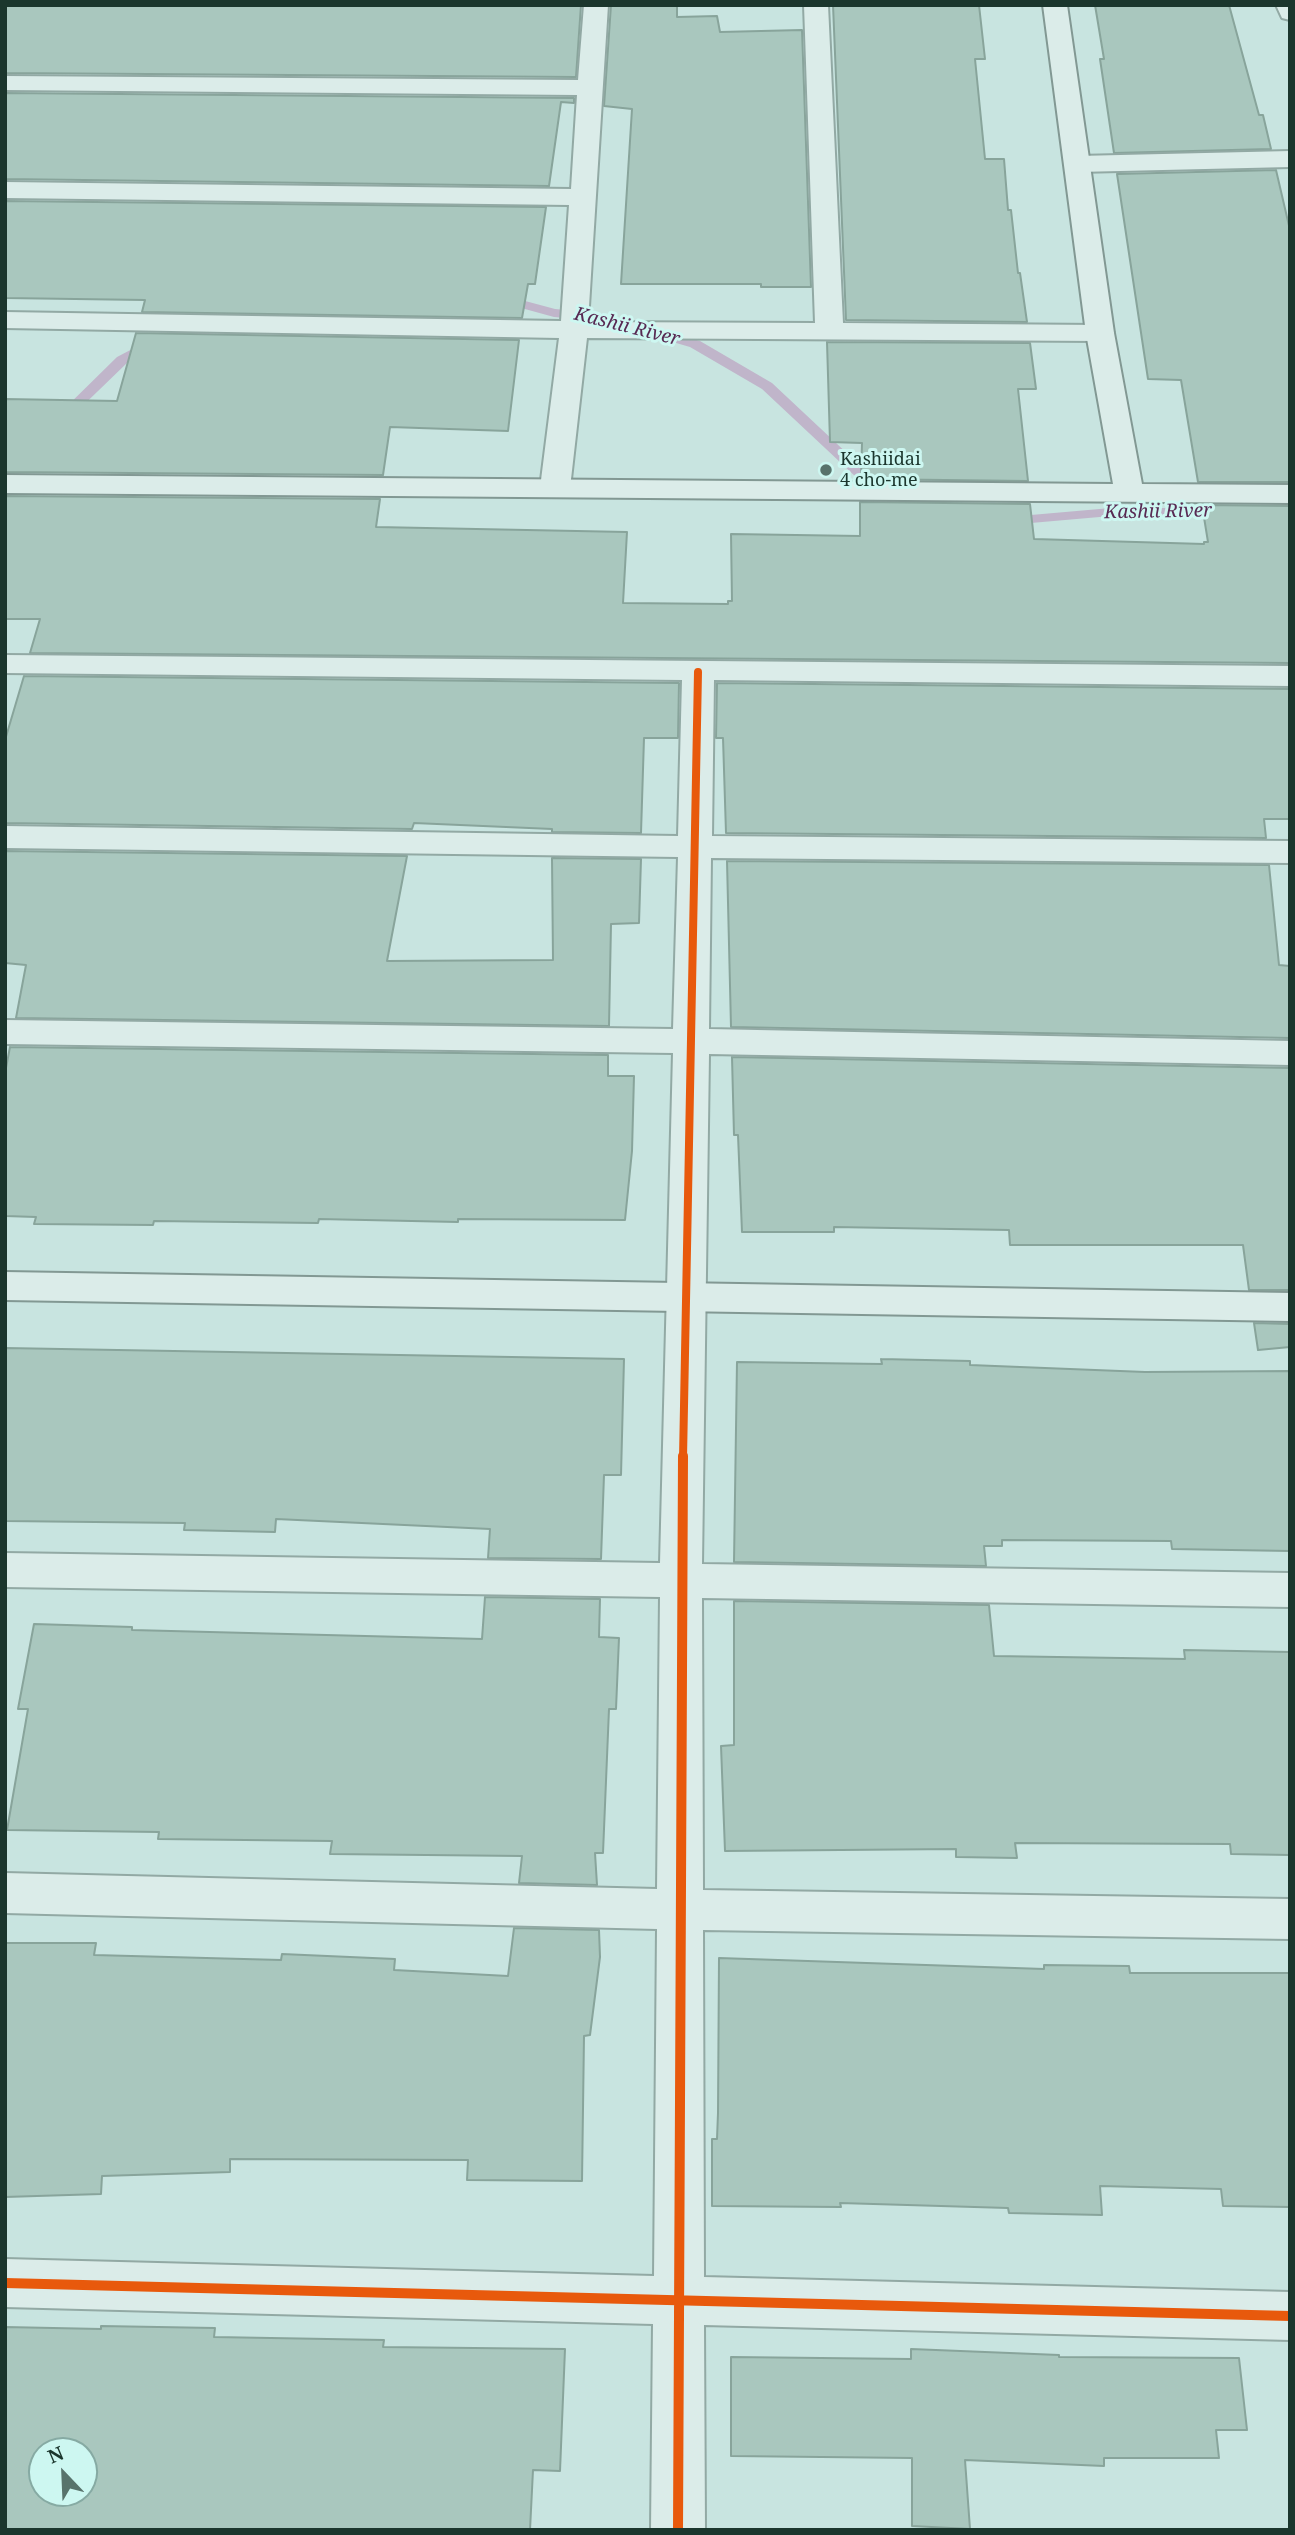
<!DOCTYPE html>
<style>
body{margin:0}
#map{position:relative;width:1295px;height:2535px;overflow:hidden;background:#c8e4e0;font-family:"Noto Serif",serif}
canvas{display:block}
.frame{position:absolute;inset:0;border:7px solid #1b362d;pointer-events:none}
.north{position:absolute;left:28px;top:2437px;width:70px;height:70px;box-sizing:border-box;background:#cdf7f1;border:2px solid #86aaa3;border-radius:50%;rotate:337deg;font-size:19px;font-weight:700;line-height:28px;text-align:center;color:#1b362d}
.north::after{content:'';display:block;margin:auto;width:24px;height:32px;background:#58736c;clip-path:polygon(50% 0,100% 100%,50% 72%,0 100%)}
</style>
<div id="map">
<canvas width="1295" height="2535"></canvas>
<div class="frame"></div>
<div class="north">N</div>
</div>
<script>
const ctx = document.querySelector('canvas').getContext('2d');
ctx.lineJoin = 'round';
const shape = rows => new Path2D(rows.map(r => 'M' + r).join(''));
function paint(path, color) { ctx.fillStyle = color; ctx.fill(path, 'evenodd'); }
function strokePath(path, color, width, dash) { ctx.strokeStyle = color; ctx.lineWidth = width; ctx.lineCap = dash ? 'butt' : 'round'; ctx.setLineDash(dash || []); ctx.stroke(path); }
function label(font, color, halo, rows, align = 'center') {
  ctx.font = font + ' "Noto Serif",serif'; ctx.lineWidth = 6; ctx.setLineDash([]); ctx.textBaseline = 'middle'; ctx.strokeStyle = halo; ctx.fillStyle = color; for (const [text, x, y, turn = 0] of rows) {
    ctx.save(); ctx.translate(x, y); ctx.rotate((+turn || 0) * Math.PI / 180); ctx.textAlign = isNaN(turn) ? turn : align; if (halo) ctx.strokeText(text, 0, 0); ctx.fillText(text, 0, 0); ctx.restore();
  }
}
const stream = shape([
 [514,298,555,309,601,313,700,341,772,383,867,472,922,499,949,505,951,508,944,512,912,505,857,478,762,389,690,347,600,321,554,317,514,306,501,307,494,303,496,300,514,298],
 [321,309,328,313,326,316,261,325,254,321,261,317,321,309],
 [227,323,234,327,232,330,168,341,127,363,68,420,58,420,56,417,117,357,159,335,227,323],
 [1111,508,1229,508,1236,512,1229,516,1111,516,1008,525,1001,521,1008,517,1111,508]
]);
const building = shape([
 [5,5,581,5,576,77,5,73,5,5],
 [611,5,677,5,677,17,717,16,720,32,802,30,811,287,761,287,761,284,621,284,632,109,604,106,611,5],
 [833,5,979,5,985,59,975,59,985,159,1004,159,1008,210,1011,210,1018,273,1020,273,1027,322,846,320,833,5],
 [1095,5,1229,5,1259,115,1263,115,1271,149,1114,153,1100,59,1104,59,1095,5],
 [5,93,574,98,574,103,561,102,549,186,5,179,5,93],
 [1276,170,1290,230,1290,482,1198,482,1181,380,1148,379,1117,174,1276,170],
 [5,201,546,207,535,284,528,284,522,318,142,312,145,300,5,298,5,201],
 [136,333,519,340,508,431,390,427,383,475,5,472,5,399,117,401,136,333],
 [827,342,1030,343,1036,389,1018,389,1028,481,861,479,862,443,830,442,827,342],
 [5,496,380,499,376,527,627,532,623,603,728,604,728,601,732,601,731,534,860,536,860,502,1030,504,1034,539,1204,544,1204,542,1208,542,1202,505,1290,506,1290,663,30,653,40,619,5,619,5,496],
 [24,676,679,683,678,738,644,738,641,833,552,832,552,829,414,823,412,829,5,823,5,740,24,676],
 [717,683,1290,689,1290,819,1264,819,1266,838,726,833,723,738,716,738,717,683],
 [5,851,407,856,387,961,553,960,552,858,641,859,639,923,611,924,609,1026,16,1018,26,965,5,963,5,851],
 [727,861,1269,865,1279,965,1290,966,1290,1038,731,1027,727,861],
 [10,1047,608,1055,608,1076,634,1076,632,1151,625,1220,458,1219,458,1222,319,1219,318,1223,154,1221,153,1225,34,1224,36,1217,5,1216,5,1073,10,1047],
 [732,1057,1290,1068,1290,1290,1249,1290,1243,1245,1010,1245,1009,1230,834,1227,834,1232,742,1232,738,1135,734,1135,732,1057],
 [1254,1323,1290,1324,1290,1347,1258,1350,1254,1323],
 [5,1348,624,1359,621,1475,604,1475,601,1559,488,1558,490,1529,276,1519,275,1532,184,1530,185,1523,5,1521,5,1348],
 [881,1359,970,1361,970,1365,1145,1372,1290,1371,1290,1551,1172,1549,1171,1541,1002,1540,1002,1546,984,1546,986,1566,734,1562,737,1362,882,1364,881,1359],
 [485,1597,600,1599,599,1637,619,1638,616,1709,609,1709,603,1853,595,1853,597,1885,519,1883,522,1856,330,1854,332,1841,158,1839,159,1832,7,1830,28,1709,18,1709,34,1624,132,1627,132,1630,482,1639,485,1597],
 [734,1601,989,1605,994,1656,1185,1659,1184,1650,1290,1652,1290,1855,1231,1854,1230,1844,1015,1843,1017,1858,956,1857,956,1849,725,1851,721,1746,734,1745,734,1601],
 [514,1928,599,1930,600,1957,590,2035,584,2036,582,2181,467,2180,468,2160,230,2159,230,2172,102,2176,101,2194,5,2197,5,1943,96,1943,94,1955,281,1960,282,1954,395,1959,394,1970,508,1976,514,1928],
 [719,1958,1044,1969,1044,1965,1129,1966,1130,1973,1290,1973,1290,2207,1223,2206,1221,2189,1100,2186,1102,2215,1009,2213,1008,2208,840,2203,841,2207,712,2206,712,2139,717,2139,718,2113,719,1958],
 [101,2326,215,2328,214,2337,384,2340,383,2347,565,2349,560,2471,533,2470,530,2530,5,2530,5,2327,101,2329,101,2326],
 [42,2451,84,2451,84,2493,42,2493,42,2451],
 [911,2349,1059,2355,1059,2357,1239,2358,1247,2430,1216,2430,1219,2458,1104,2458,1104,2466,965,2460,970,2529,912,2526,912,2458,731,2456,731,2357,911,2359,911,2349]
]);
const street = shape([
 [584,5,608,5,588,322,815,323,804,5,828,5,843,323,1100,325,1110,327,1114,333,1110,339,1100,341,587,338,570,488,565,494,555,497,545,494,540,488,559,338,5,328,5,312,561,321,569,205,5,198,5,182,571,189,577,95,5,90,5,76,578,80,584,5],
 [1276,5,1290,5,1290,20,1282,18,1276,5],
 [1290,151,1290,167,1078,172,1069,169,1065,164,1069,159,1078,156,1290,151],
 [5,655,1290,666,1290,686,714,680,712,836,1290,841,1290,863,711,858,709,1029,1290,1041,1290,1065,709,1054,702,1564,1290,1573,1290,1607,702,1598,703,1890,1290,1899,1290,1939,703,1930,704,2277,1290,2292,1290,2340,704,2325,705,2530,651,2530,653,2324,5,2307,5,2259,654,2276,657,1929,5,1913,5,1873,657,1889,660,1597,5,1587,5,1553,660,1563,673,1053,5,1044,5,1020,673,1029,678,857,5,848,5,826,678,836,682,680,5,673,5,655]
]);
const secondary = shape([
 [1043,5,1067,5,1114,333,1142,484,1290,485,1290,503,5,493,5,475,1113,484,1086,333,1043,5],
 [5,1272,1290,1293,1290,1321,5,1300,5,1272]
]);
const cyclewayFar1 = shape([
 [683,1458,698,672]
]);
const cycleway = shape([
 [5,2283,1290,2316],
 [678,2530,683,1456]
]);
const markers = [
 [826,470,7,"#58736c"]
];
const farPoinames = [
 ["Kashiidai",840,460],
 ["4 cho-me",840,481]
];
const farWaternames = [
 ["Kashii River",627,327,14],
 ["Kashii River",1158,512,-1]
];
paint(stream, '#c0b5ca');
paint(building, '#a9c7be');
strokePath(building, '#88a49b', 2);
strokePath(street, '#92a9a4', 4);
strokePath(secondary, '#829893', 4);
paint(street, '#dbece9');
paint(secondary, '#dbece9');
strokePath(cyclewayFar1, '#e8590c', 8);
strokePath(cycleway, '#e8590c', 10);
for (const [x, y, r, color] of markers) { const dot = new Path2D(); dot.arc(x, y, r, 0, 2 * Math.PI); ctx.fillStyle = color; ctx.fill(dot); strokePath(dot, '#cdf7f1', 2.5); }
label('18px', '#1b362d', '#cdf7f1', farPoinames, 'left');
label('italic 19px', '#572a53', '#cdf7f1', farWaternames);
</script>
